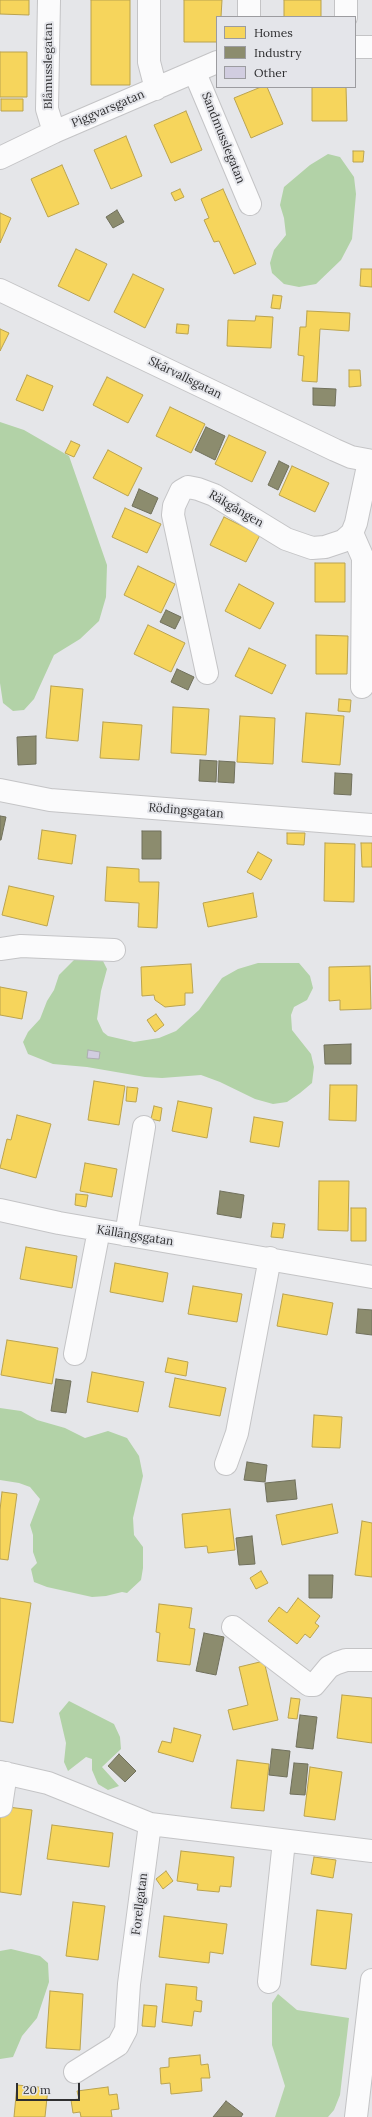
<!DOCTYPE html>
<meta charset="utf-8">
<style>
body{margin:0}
#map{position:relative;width:372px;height:2117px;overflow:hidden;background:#e5e6e9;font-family:Lora,serif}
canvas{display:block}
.legend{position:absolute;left:216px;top:16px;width:140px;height:72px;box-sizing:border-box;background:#e4e5ea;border:1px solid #9c9ca0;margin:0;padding:5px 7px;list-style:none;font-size:12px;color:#2f2f31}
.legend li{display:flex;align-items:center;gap:8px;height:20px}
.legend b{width:20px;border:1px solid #9c9ca0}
.scale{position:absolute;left:16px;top:2083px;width:64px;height:18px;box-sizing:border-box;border:2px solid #2f2f31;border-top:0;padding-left:5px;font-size:12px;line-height:14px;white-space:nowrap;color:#2f2f31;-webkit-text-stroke:3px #e4e5ea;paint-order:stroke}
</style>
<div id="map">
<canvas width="372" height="2117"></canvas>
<ul class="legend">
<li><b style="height:11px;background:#f6d55c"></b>Homes</li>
<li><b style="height:11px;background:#8c8c6e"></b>Industry</li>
<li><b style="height:11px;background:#d1cde0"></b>Other</li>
</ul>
<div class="scale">20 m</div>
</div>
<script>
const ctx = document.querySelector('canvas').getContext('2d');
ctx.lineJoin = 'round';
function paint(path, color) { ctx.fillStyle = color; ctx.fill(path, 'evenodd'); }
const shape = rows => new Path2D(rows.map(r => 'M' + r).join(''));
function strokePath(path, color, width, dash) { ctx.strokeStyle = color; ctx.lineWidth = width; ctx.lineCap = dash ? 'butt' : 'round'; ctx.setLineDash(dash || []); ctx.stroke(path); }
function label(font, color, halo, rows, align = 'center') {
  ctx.font = font + ' Lora,serif'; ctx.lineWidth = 4; ctx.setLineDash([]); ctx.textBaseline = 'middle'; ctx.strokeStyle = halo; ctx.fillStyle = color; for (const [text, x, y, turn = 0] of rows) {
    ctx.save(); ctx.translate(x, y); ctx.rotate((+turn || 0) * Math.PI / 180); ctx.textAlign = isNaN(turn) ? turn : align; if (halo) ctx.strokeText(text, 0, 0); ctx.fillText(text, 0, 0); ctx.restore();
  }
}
const green = shape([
 [278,1994,297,2010,349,2018,340,2095,334,2110,328,2117,275,2117,285,2086,272,2045,272,2003]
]);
const forest = shape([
 [328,154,340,157,354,177,356,194,352,239,341,260,316,284,299,287,284,284,272,273,270,263,274,250,286,235,284,218,280,205,284,187,310,165],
 [0,422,24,430,69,456,107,565,106,597,99,621,80,639,54,655,34,699,24,710,13,711,3,703,0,683],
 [75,959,102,959,107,969,101,991,97,1019,103,1032,108,1036,134,1042,159,1038,176,1031,199,1010,222,978,238,969,258,963,299,963,310,976,313,988,307,1000,294,1007,291,1015,292,1030,311,1054,314,1067,312,1083,300,1093,287,1102,273,1104,255,1099,220,1082,201,1075,162,1078,145,1077,87,1067,53,1064,28,1054,23,1042,28,1032,40,1019,47,1001,54,990,59,975],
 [0,1408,21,1411,37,1420,65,1428,85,1438,108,1431,127,1438,139,1456,143,1476,133,1518,134,1535,143,1547,143,1568,141,1580,127,1593,122,1592,106,1596,92,1597,47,1587,34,1582,31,1569,37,1563,33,1552,33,1535,30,1525,40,1499,30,1487,19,1483,0,1480],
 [69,1701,114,1724,120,1737,121,1749,102,1767,119,1786,108,1790,98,1784,92,1770,92,1759,86,1757,68,1771,64,1762,66,1743,59,1713],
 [11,1949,40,1956,48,1963,49,1982,37,2018,22,2036,13,2057,0,2059,0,1951]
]);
const homes = shape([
 [0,0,29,0,29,15,0,14,0,0],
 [91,0,130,0,130,85,91,85,91,0],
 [184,0,222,0,221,17,217,17,217,42,184,42,184,0],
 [284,0,321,0,321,17,284,17,284,0],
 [0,52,27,52,27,97,0,97,0,52],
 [261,87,267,87,283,124,251,138,234,98,261,87],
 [312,87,346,87,347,121,312,121,312,87],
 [1,99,23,99,23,111,1,111,1,99],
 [186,111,202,150,171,163,154,125,186,111],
 [126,136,142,176,111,189,94,150,126,136],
 [353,151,364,151,363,162,353,162,353,151],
 [62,165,79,204,48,217,31,179,62,165],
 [180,189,184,197,175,201,171,193,180,189],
 [223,189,256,264,234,274,219,241,214,242,204,220,209,218,201,199,223,189],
 [0,213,11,218,0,243,0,213],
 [76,249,107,264,89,301,58,286,76,249],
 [361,269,372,269,372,287,360,286,361,269],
 [133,274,164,289,145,328,114,312,133,274],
 [273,295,282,296,280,309,271,308,273,295],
 [307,311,350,313,349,331,320,329,317,382,302,381,304,356,298,355,300,327,306,327,307,311],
 [256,316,273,317,271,348,227,346,228,320,255,321,256,316],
 [177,324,189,325,188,334,176,333,177,324],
 [0,329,9,333,0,351,0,329],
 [349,370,360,370,361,386,349,387,349,370],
 [27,375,53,386,43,411,16,400,27,375],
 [107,377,143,395,128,423,93,405,107,377],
 [170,407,205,424,191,453,156,436,170,407],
 [229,435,266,452,252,482,215,464,229,435],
 [71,441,80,445,74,457,65,453,71,441],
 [108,450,142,468,128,496,93,478,108,450],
 [292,466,329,483,315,512,279,495,292,466],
 [125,508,161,524,147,553,112,537,125,508],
 [224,517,260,535,246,562,210,545,224,517],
 [315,563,345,563,345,602,315,602,315,563],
 [138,566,175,584,161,613,124,595,138,566],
 [239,584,274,603,260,629,225,611,239,584],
 [148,625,185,643,171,672,134,654,148,625],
 [316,635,348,636,347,674,316,674,316,635],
 [249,648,286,665,272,694,235,676,249,648],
 [51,686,83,689,78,741,46,738,51,686],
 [339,699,351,700,350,712,338,711,339,699],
 [173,707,209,709,206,755,171,753,173,707],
 [306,713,344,716,340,765,302,762,306,713],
 [240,716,275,718,273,764,237,762,240,716],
 [103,722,142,725,139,760,100,758,103,722],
 [42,830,76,835,72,864,38,859,42,830],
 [287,833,305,833,304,845,287,844,287,833],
 [325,843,355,844,354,902,324,901,325,843],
 [361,843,372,843,372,867,362,867,361,843],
 [258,852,272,860,261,880,247,872,258,852],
 [107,867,139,869,139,882,159,882,157,928,138,927,139,903,105,901,107,867],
 [9,886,54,896,47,926,2,915,9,886],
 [253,893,257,917,208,927,203,903,253,893],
 [191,964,193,993,185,993,185,1005,165,1007,155,1000,154,995,142,996,141,967,191,964],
 [370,966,371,1009,340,1010,340,1000,329,1001,329,967,370,966],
 [0,987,27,992,22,1019,0,1015,0,987],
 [156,1014,164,1025,155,1032,147,1020,156,1014],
 [94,1081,125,1086,119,1125,88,1120,94,1081],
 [330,1085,357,1085,356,1121,329,1120,330,1085],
 [127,1087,138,1088,136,1102,126,1101,127,1087],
 [178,1101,212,1108,207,1138,172,1131,178,1101],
 [154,1106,162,1108,160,1121,151,1119,154,1106],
 [17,1115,51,1124,36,1178,0,1168,7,1139,11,1140,17,1115],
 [254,1117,283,1122,279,1147,250,1142,254,1117],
 [85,1163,117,1169,112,1197,80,1191,85,1163],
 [319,1181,349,1181,348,1231,318,1230,319,1181],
 [76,1194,88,1195,86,1207,75,1205,76,1194],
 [351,1208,366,1208,366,1241,351,1241,351,1208],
 [273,1223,285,1224,283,1238,271,1237,273,1223],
 [26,1247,77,1256,72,1288,20,1279,26,1247],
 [115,1263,168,1273,163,1302,110,1292,115,1263],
 [193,1286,242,1294,237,1322,188,1314,193,1286],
 [283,1294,333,1303,327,1335,277,1326,283,1294],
 [7,1340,58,1348,52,1384,1,1375,7,1340],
 [168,1358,188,1362,186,1376,165,1372,168,1358],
 [92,1372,144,1382,138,1412,87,1402,92,1372],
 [175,1378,226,1388,220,1416,169,1407,175,1378],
 [314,1415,342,1417,340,1448,312,1447,314,1415],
 [2,1492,17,1494,8,1560,0,1559,0,1510,2,1492],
 [332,1504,338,1533,282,1545,276,1515,332,1504],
 [230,1509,235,1550,208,1553,207,1546,185,1548,182,1514,230,1509],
 [362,1521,372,1523,372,1577,355,1575,362,1521],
 [261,1571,268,1583,256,1589,250,1578,261,1571],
 [0,1598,31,1603,13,1723,0,1721,0,1598],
 [298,1598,320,1616,315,1623,319,1626,310,1638,305,1634,297,1644,268,1621,279,1607,287,1613,298,1598],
 [159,1604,192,1608,189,1628,195,1629,190,1665,157,1661,160,1633,156,1632,159,1604],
 [264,1661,278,1720,233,1730,228,1710,248,1705,239,1667,264,1661],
 [342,1695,372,1698,372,1743,337,1738,342,1695],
 [291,1698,300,1699,297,1719,288,1718,291,1698],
 [174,1728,201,1735,193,1762,158,1752,162,1741,171,1743,174,1728],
 [237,1760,269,1764,264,1811,231,1808,237,1760],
 [310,1767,342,1772,335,1820,304,1816,310,1767],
 [0,1806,32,1810,21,1895,0,1892,0,1806],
 [52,1825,113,1833,109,1867,47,1859,52,1825],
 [181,1851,234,1857,231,1887,220,1886,219,1892,197,1890,198,1884,177,1881,181,1851],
 [314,1857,336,1860,333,1878,311,1874,314,1857],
 [166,1871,173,1881,163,1889,156,1879,166,1871],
 [73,1902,105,1906,98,1960,66,1956,73,1902],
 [317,1910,352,1914,346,1969,311,1965,317,1910],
 [164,1916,227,1924,223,1954,210,1952,209,1963,159,1957,164,1916],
 [166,1984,197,1987,196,2000,202,2001,201,2012,194,2011,192,2026,162,2022,166,1984],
 [50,1991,83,1994,80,2050,46,2048,50,1991],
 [144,2005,157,2006,155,2027,142,2026,144,2005],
 [200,2055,201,2065,208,2064,210,2078,201,2078,202,2091,171,2094,170,2083,161,2084,160,2068,169,2067,169,2058,200,2055],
 [17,2085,48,2088,45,2117,14,2117,17,2085],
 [108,2087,109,2095,117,2094,119,2109,111,2110,112,2117,81,2117,80,2112,73,2113,71,2100,79,2099,77,2091,108,2087]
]);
const industry = shape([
 [117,210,124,222,113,228,106,217,117,210],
 [313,388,336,389,335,406,313,405,313,388],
 [206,427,225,436,215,460,195,450,206,427],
 [279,461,289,466,278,490,268,485,279,461],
 [139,489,158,498,151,514,132,506,139,489],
 [166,610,181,617,175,629,160,622,166,610],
 [177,669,194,677,188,690,171,682,177,669],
 [36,736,36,764,18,765,17,737,36,736],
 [200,760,217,761,216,782,199,781,200,760],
 [219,761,235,762,234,783,218,782,219,761],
 [335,773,352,774,351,795,334,794,335,773],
 [0,816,6,817,1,840,0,840,0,816],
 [142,831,161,831,161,859,142,859,142,831],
 [351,1044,351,1064,325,1064,324,1045,351,1044],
 [220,1191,244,1195,241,1218,217,1214,220,1191],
 [358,1309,372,1310,372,1335,356,1333,358,1309],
 [56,1379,71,1381,66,1413,51,1411,56,1379],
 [247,1462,267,1465,265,1482,244,1480,247,1462],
 [295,1480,297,1499,267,1502,265,1483,295,1480],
 [252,1536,255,1564,239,1565,236,1538,252,1536],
 [309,1575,333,1575,332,1598,309,1598,309,1575],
 [204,1633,224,1637,216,1675,196,1671,204,1633],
 [300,1715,317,1717,313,1749,296,1747,300,1715],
 [272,1749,290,1751,287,1777,269,1775,272,1749],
 [119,1754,136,1771,125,1782,108,1766,119,1754],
 [294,1763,308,1764,305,1795,290,1794,294,1763],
 [226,2101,243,2114,241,2117,213,2117,226,2101]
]);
const building = shape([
 [88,1050,100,1052,99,1059,87,1058,88,1050]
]);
const minor = shape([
 [49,0,47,109,54,132],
 [149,0,149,62,156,89],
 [249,17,249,0],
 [346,17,346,0],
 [355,47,372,47],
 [195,73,250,204],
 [0,158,54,132,217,62],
 [0,290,335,450,351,457,372,461],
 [352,533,363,558,362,687],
 [207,673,173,515,174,506,181,491,188,487,198,489,214,495,286,539,312,548,325,547,343,541,352,533,356,523,369,461],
 [0,790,50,800,372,825],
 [0,949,21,946,114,950],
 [0,1210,59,1223,372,1277],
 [126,1235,144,1127],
 [75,1354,99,1230],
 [226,1464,237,1433,270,1258],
 [233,1627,309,1685,314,1685,329,1667,337,1663,346,1660,372,1660],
 [0,1772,48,1783,150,1824,372,1851],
 [1,1806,6,1773],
 [269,1982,284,1841],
 [75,2072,118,2045,126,2030,129,1984,150,1824],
 [356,2117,372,1980]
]);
const streetNames = [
 ["Blåmusslegatan",49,66,-90],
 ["Piggvarsgatan",108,109,-23],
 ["Sandmusslegatan",223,138,68],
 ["Skärvallsgatan",185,378,26],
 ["Räkgången",236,509,30],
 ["Rödingsgatan",186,811,5],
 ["Källängsgatan",135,1236,9],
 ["Forellgatan",140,1904,-83]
];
paint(green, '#b5d4aa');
paint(forest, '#b2d2a7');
paint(homes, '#f6d55c');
strokePath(homes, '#baa34f', 1);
paint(industry, '#8c8c6e');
strokePath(industry, '#70705c', 1);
paint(building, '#d1cde0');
strokePath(building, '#adaeb0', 1);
strokePath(minor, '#c4c4c6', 24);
strokePath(minor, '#fbfbfc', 22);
label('12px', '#2f2f31', '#e4e5ea', streetNames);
</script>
